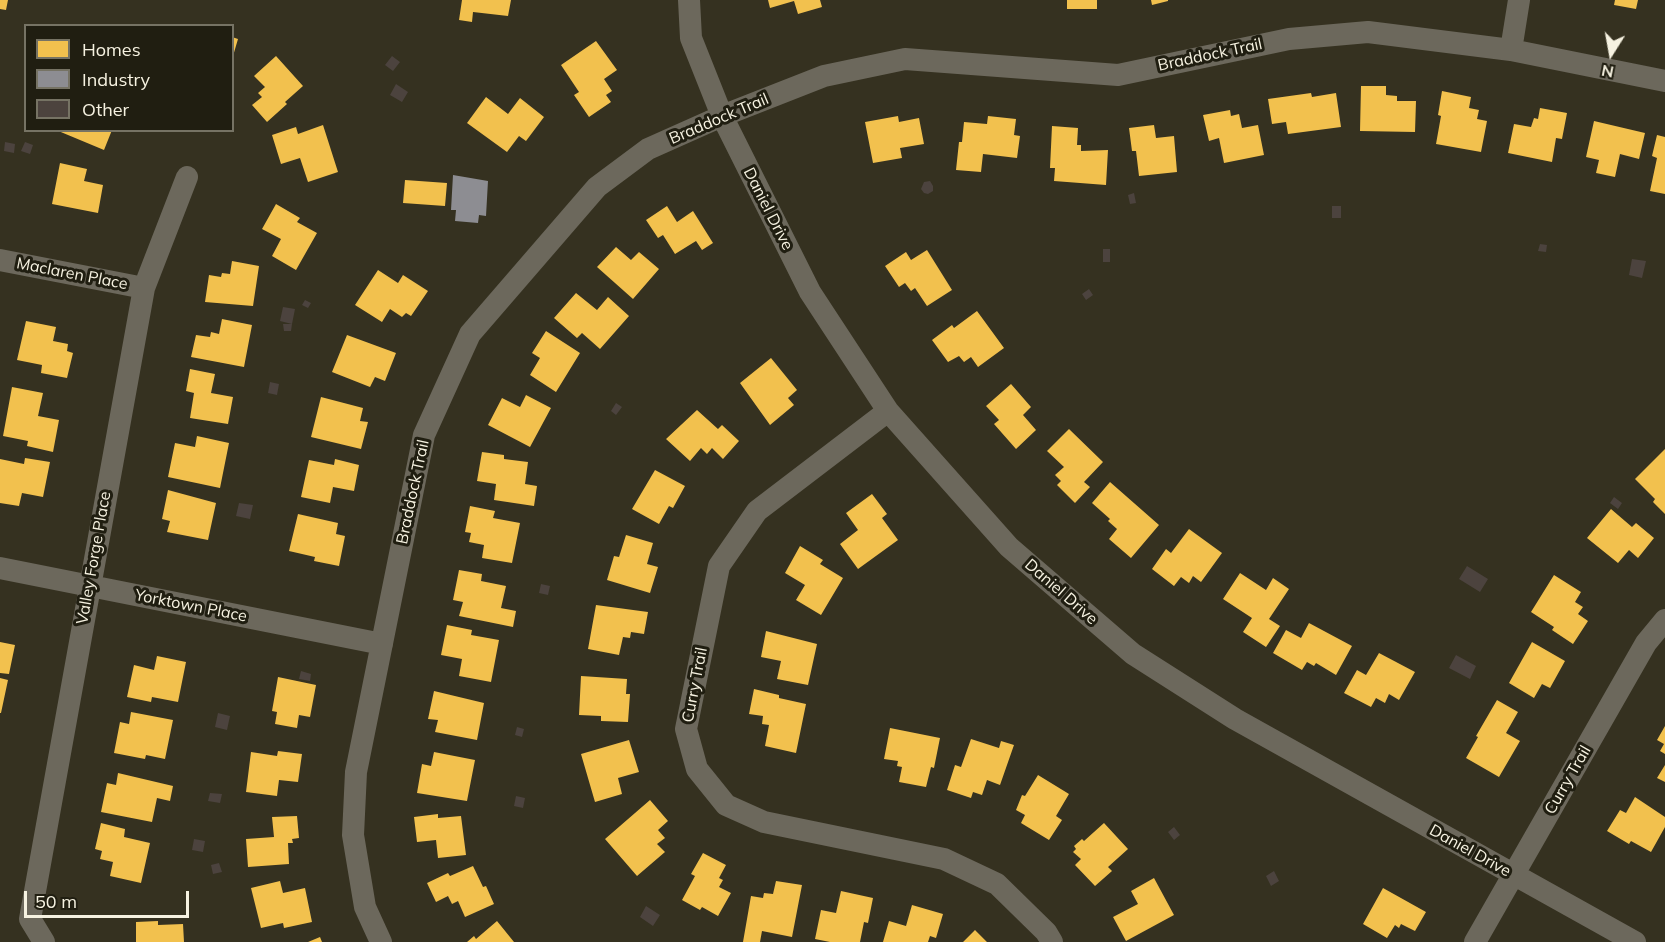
<!DOCTYPE html>
<style>
body{margin:0}
#map{position:relative;width:1665px;height:942px;overflow:hidden;background:#353120;font-family:Mulish,sans-serif}
canvas{display:block}
.legend{position:absolute;left:24px;top:24px;width:210px;height:108px;box-sizing:border-box;background:#201e11;border:2px solid #767364;margin:0;padding:8px 10px;list-style:none;font-size:18px;color:#f6f2e1}
.legend li{display:flex;align-items:center;gap:12px;height:30px}
.legend b{width:30px;border:2px solid #767364}
.north{position:absolute;left:1581px;top:24px;width:60px;height:60px;-webkit-text-stroke:4px #201e11;paint-order:stroke;rotate:191deg;font-size:16px;font-weight:700;line-height:24px;text-align:center;color:#f6f2e1}
.north::after{content:'';display:block;margin:auto;width:21px;height:27px;background:#f6f2e1;clip-path:polygon(50% 0,100% 100%,50% 72%,0 100%)}
.scale{position:absolute;left:24px;top:891px;width:165px;height:27px;box-sizing:border-box;border:3px solid #f6f2e1;border-top:0;padding-left:8px;font-size:18px;line-height:21px;white-space:nowrap;color:#f6f2e1;-webkit-text-stroke:4px #201e11;paint-order:stroke}
</style>
<div id="map">
<canvas width="1665" height="942"></canvas>
<ul class="legend">
<li><b style="height:16px;background:#f2c14e"></b>Homes</li>
<li><b style="height:16px;background:#8d8d92"></b>Industry</li>
<li><b style="height:16px;background:#4c433e"></b>Other</li>
</ul>
<div class="north">N</div>
<div class="scale">50 m</div>
</div>
<script>
const ctx = document.querySelector('canvas').getContext('2d');
ctx.lineJoin = 'round';
function paint(path, color) { ctx.fillStyle = color; ctx.fill(path, 'evenodd'); }
const shape = rows => new Path2D(rows.map(r => 'M' + r).join(''));
function strokePath(path, color, width, dash) { ctx.strokeStyle = color; ctx.lineWidth = width; ctx.lineCap = dash ? 'butt' : 'round'; ctx.setLineDash(dash || []); ctx.stroke(path); }
function label(font, color, halo, rows, align = 'center') {
  ctx.font = font + ' Mulish,sans-serif'; ctx.lineWidth = 6; ctx.setLineDash([]); ctx.textBaseline = 'middle'; ctx.strokeStyle = halo; ctx.fillStyle = color; for (const [text, x, y, turn = 0] of rows) {
    ctx.save(); ctx.translate(x, y); ctx.rotate((+turn || 0) * Math.PI / 180); ctx.textAlign = isNaN(turn) ? turn : align; if (halo) ctx.strokeText(text, 0, 0); ctx.fillText(text, 0, 0); ctx.restore();
  }
}
const homes = shape([
 [0,0,8,0,6,10,0,9],
 [462,0,511,0,508,16,473,12,472,22,459,20],
 [768,0,820,0,822,7,798,14,794,1,770,8],
 [1067,0,1097,0,1097,9,1067,9],
 [1151,0,1168,0,1168,1,1152,5],
 [1615,0,1638,0,1636,9,1614,5],
 [232,37,238,39,233,56,232,56],
 [596,41,617,70,604,79,612,91,606,95,611,102,589,117,574,95,579,92,561,65],
 [276,56,303,86,285,102,287,104,267,122,252,105,262,97,258,93,265,87,254,76],
 [1361,86,1386,86,1386,95,1397,96,1397,101,1416,101,1415,132,1360,131],
 [1442,91,1471,97,1469,108,1479,110,1477,119,1487,121,1481,152,1436,144,1441,116,1438,115],
 [1311,93,1312,97,1336,93,1341,127,1288,134,1286,122,1272,124,1268,99],
 [486,97,508,114,520,98,544,117,526,141,519,136,507,152,467,123],
 [1540,108,1567,113,1562,139,1556,138,1552,162,1508,153,1514,124,1531,127,1534,118,1538,119],
 [1230,110,1231,116,1239,114,1242,128,1258,125,1264,155,1224,163,1219,138,1209,141,1203,115],
 [898,116,899,122,919,118,924,144,900,148,902,158,873,163,865,122],
 [988,116,1016,119,1014,135,1020,136,1017,158,983,154,981,172,956,170,959,142,962,142,964,122,987,124],
 [1594,121,1645,133,1639,159,1620,154,1615,177,1596,173,1599,160,1586,157],
 [323,125,338,172,308,182,300,158,281,164,272,135,296,127,298,134],
 [1154,125,1156,138,1174,136,1177,172,1139,176,1136,151,1132,151,1129,128],
 [1052,126,1078,128,1077,145,1081,145,1081,151,1108,150,1106,185,1054,181,1055,168,1050,168],
 [56,130,112,130,104,150],
 [1657,135,1665,137,1665,194,1650,191,1657,158,1652,156],
 [60,163,87,169,84,181,103,185,98,213,52,204],
 [405,180,447,183,445,206,403,203],
 [276,204,300,218,297,222,317,233,296,270,272,256,281,239,262,229],
 [667,206,677,222,693,211,713,243,702,250,696,241,675,254,663,235,658,238,646,220],
 [616,247,631,260,639,252,659,269,633,299,597,267],
 [927,250,952,290,927,306,915,288,911,291,905,283,899,287,885,266,906,252,911,260],
 [232,261,259,266,253,306,205,302,209,275,221,277,222,273,230,274],
 [378,270,398,283,403,275,428,291,411,316,406,313,402,317,390,309,382,322,355,305],
 [576,293,597,310,608,297,629,316,600,349,582,333,577,338,554,318],
 [977,311,1004,348,978,367,971,357,964,362,959,356,948,362,932,340,952,325,954,328],
 [222,319,252,325,244,367,191,357,196,335,210,337,211,332,219,334],
 [26,321,56,327,53,341,68,344,67,351,73,353,67,378,41,373,42,365,17,360],
 [546,331,580,353,556,392,530,375,540,358,532,353],
 [347,335,396,353,385,381,375,377,370,387,332,372],
 [771,358,797,390,788,398,794,405,770,425,740,383],
 [190,369,215,374,211,393,233,397,228,424,190,418,194,393,186,391],
 [1011,384,1031,407,1023,415,1036,430,1016,449,994,424,999,420,986,406],
 [12,387,43,393,38,416,59,420,53,452,27,446,28,441,3,436],
 [526,395,551,408,530,447,488,425,502,398,520,407],
 [321,397,363,408,360,421,368,422,361,449,311,437],
 [697,410,718,429,722,425,739,441,723,459,712,448,707,454,701,448,690,461,666,439],
 [1069,429,1103,462,1084,482,1090,487,1075,503,1057,485,1061,481,1055,475,1064,467,1047,451],
 [197,436,229,443,220,488,168,477,175,443,195,447],
 [1665,449,1665,514,1653,502,1655,499,1635,479],
 [482,452,504,455,504,459,528,462,525,484,537,486,534,506,494,500,496,484,477,481],
 [25,458,50,462,43,497,22,493,19,506,0,503,0,459,24,464],
 [335,459,359,465,354,491,333,487,330,503,301,497,309,460,334,465],
 [655,470,685,486,673,508,669,506,659,524,632,509],
 [1110,482,1159,525,1131,558,1109,539,1117,529,1108,521,1110,519,1092,503],
 [168,490,216,503,208,540,167,532,170,521,162,519],
 [872,494,887,514,882,518,898,540,858,569,840,544,858,530,846,513],
 [470,506,495,511,493,518,520,523,512,563,482,558,484,545,469,542,471,533,465,532],
 [1611,509,1632,527,1636,523,1654,538,1638,558,1629,550,1618,563,1587,538],
 [298,514,338,523,336,534,345,536,339,566,314,561,315,557,289,551],
 [1189,529,1222,553,1201,582,1193,576,1189,583,1181,577,1174,586,1152,569,1166,549,1171,553],
 [626,535,653,543,647,564,658,567,650,593,607,580,614,556,619,557],
 [800,546,823,560,820,564,843,578,821,615,796,600,805,585,785,573],
 [459,570,482,574,481,581,506,586,501,608,516,611,513,627,459,616,463,602,453,600],
 [1240,573,1266,590,1273,578,1289,589,1269,619,1280,626,1266,647,1243,632,1252,618,1223,599],
 [1554,575,1581,592,1575,602,1583,607,1578,614,1588,621,1573,644,1552,630,1554,627,1531,612],
 [596,605,648,612,644,634,631,632,630,638,623,637,619,655,588,649],
 [1309,623,1352,646,1336,675,1316,663,1314,666,1307,662,1302,670,1273,653,1286,630,1301,638],
 [447,625,472,630,471,635,499,640,491,682,459,676,462,659,441,655],
 [766,631,817,644,808,685,777,679,781,661,761,657],
 [0,642,15,645,9,674,0,673],
 [1532,642,1565,661,1550,688,1542,684,1534,698,1509,683],
 [1379,653,1415,672,1399,700,1389,694,1385,703,1376,698,1371,707,1344,693,1357,670,1366,675],
 [157,656,186,662,178,702,152,697,151,702,127,697,134,665,154,670],
 [581,676,627,679,626,694,630,694,628,722,601,721,601,716,579,715],
 [278,677,316,685,310,717,299,715,297,728,275,724,277,712,272,711],
 [0,678,8,680,1,713,0,713],
 [754,689,779,695,779,698,806,704,796,753,765,746,769,725,762,724,763,716,749,714],
 [434,691,484,703,477,740,435,732,438,720,428,719],
 [1497,700,1518,712,1506,733,1520,741,1499,777,1466,758,1478,737,1476,736],
 [131,712,173,720,165,759,146,755,145,759,114,753,120,722,129,724],
 [1665,726,1665,754,1660,751,1664,744,1657,740],
 [890,728,940,738,934,768,931,767,926,787,899,782,902,767,897,766,898,761,884,759],
 [971,739,999,748,1001,741,1014,745,1000,785,987,780,982,795,973,792,971,798,947,790,955,765,961,767],
 [629,740,639,772,618,778,622,794,595,802,581,754],
 [278,751,302,754,298,782,279,780,277,796,246,792,251,752,277,756],
 [434,752,475,760,467,801,417,793,422,764,431,766],
 [1665,765,1665,782,1657,778],
 [118,773,173,786,170,801,157,798,152,822,101,812,107,783,116,785],
 [1038,775,1069,794,1056,816,1062,820,1049,840,1021,823,1025,815,1016,810,1022,795,1025,796],
 [1635,797,1665,817,1665,827,1651,852,1631,841,1629,844,1607,831,1620,810,1626,813],
 [650,800,668,821,658,830,665,838,657,844,665,852,637,876,605,839],
 [438,814,438,818,461,816,466,855,438,858,436,840,417,842,414,817],
 [297,816,299,838,292,839,293,843,288,843,289,864,248,867,246,839,274,837,272,817],
 [101,823,125,829,124,837,150,843,141,883,110,876,113,862,100,859,102,851,95,849],
 [1104,823,1128,849,1108,867,1112,871,1095,886,1075,865,1081,859,1073,852,1076,849,1074,846,1082,839,1084,841],
 [703,853,726,865,719,878,723,880,719,887,731,893,718,916,702,907,700,910,682,900,695,876,691,874],
 [473,866,483,887,486,886,494,904,465,917,458,901,452,904,448,896,436,902,427,883,448,873,450,876],
 [1154,878,1174,915,1126,941,1113,917,1138,904,1131,891],
 [280,881,283,893,305,888,312,922,284,928,283,923,261,928,251,888],
 [776,881,802,885,792,937,762,931,760,942,743,942,751,896,763,898,764,893,773,894],
 [1383,888,1426,912,1415,931,1401,924,1399,928,1395,925,1387,938,1363,924],
 [841,891,873,898,868,923,864,922,860,942,830,942,815,939,821,910,836,913],
 [912,905,943,914,936,938,930,936,928,942,883,942,889,921,906,926],
 [158,921,158,925,183,924,184,942,136,942,136,922],
 [497,921,514,942,467,942,474,936,476,939],
 [975,930,987,942,963,942],
 [320,937,322,942,308,942]
]);
const industry = shape([
 [453,175,488,181,486,216,479,215,478,223,455,221,456,210,451,210]
]);
const building = shape([
 [392,56,400,62,393,71,385,65],
 [396,84,408,92,402,102,390,95],
 [5,142,15,144,14,153,4,151],
 [25,142,33,145,30,154,21,151],
 [930,181,933,186,933,191,928,194,924,193,921,189,924,182],
 [1134,193,1136,203,1130,204,1128,195],
 [1332,206,1341,206,1341,218,1332,218],
 [1540,244,1547,245,1546,252,1538,251],
 [1103,249,1110,249,1110,262,1103,262],
 [1632,259,1646,261,1642,278,1629,275],
 [1089,289,1093,295,1086,300,1082,294],
 [305,300,311,303,308,308,302,305],
 [283,307,295,309,292,324,280,321],
 [283,324,292,324,291,331,284,331],
 [270,382,279,384,277,395,268,393],
 [616,403,622,407,616,415,611,411],
 [1614,497,1622,503,1618,509,1610,503],
 [239,503,253,505,250,519,236,516],
 [1467,566,1488,579,1480,592,1459,579],
 [541,584,550,586,548,595,539,593],
 [1456,655,1476,666,1470,679,1449,668],
 [301,671,311,674,310,681,299,679],
 [218,713,230,716,227,730,215,727],
 [517,727,524,729,522,737,515,735],
 [210,793,222,794,220,803,208,801],
 [516,796,525,798,523,808,514,806],
 [1174,827,1180,835,1174,840,1168,832],
 [194,839,205,841,203,852,192,850],
 [219,863,222,872,213,874,211,865],
 [1274,871,1279,881,1271,886,1266,876],
 [646,906,660,915,653,926,640,917]
]);
const minor = shape([
 [689,0,691,38,722,116,810,292,888,411,1009,547,1133,654,1235,719,1635,942],
 [1511,50,1519,0],
 [0,260,144,288],
 [888,411,757,511,719,566,686,729,697,769,726,805,764,822,944,859,997,884,1046,932,1052,942],
 [0,568,382,644],
 [44,942,30,919,144,288,187,177],
 [381,942,365,907,353,835,356,772,424,435,470,334,597,187,648,149,722,116,824,76,905,59,1118,75,1289,39,1368,32,1511,50,1665,81],
 [1475,942,1646,643,1665,620]
]);
const streetNames = [
 ["Braddock Trail",1210,55,-12],
 ["Braddock Trail",719,119,-23],
 ["Daniel Drive",768,209,63],
 ["Maclaren Place",72,274,11],
 ["Braddock Trail",413,492,-78],
 ["Valley Forge Place",94,558,-80],
 ["Daniel Drive",1061,592,41],
 ["Yorktown Place",191,606,11],
 ["Curry Trail",695,685,-79],
 ["Curry Trail",1568,780,-60],
 ["Daniel Drive",1470,851,29]
];
paint(homes, '#f2c14e');
paint(industry, '#8d8d92');
paint(building, '#4c433e');
strokePath(minor, '#6c685c', 22);
label('16px', '#f6f2e1', '#201e11', streetNames);
</script>
